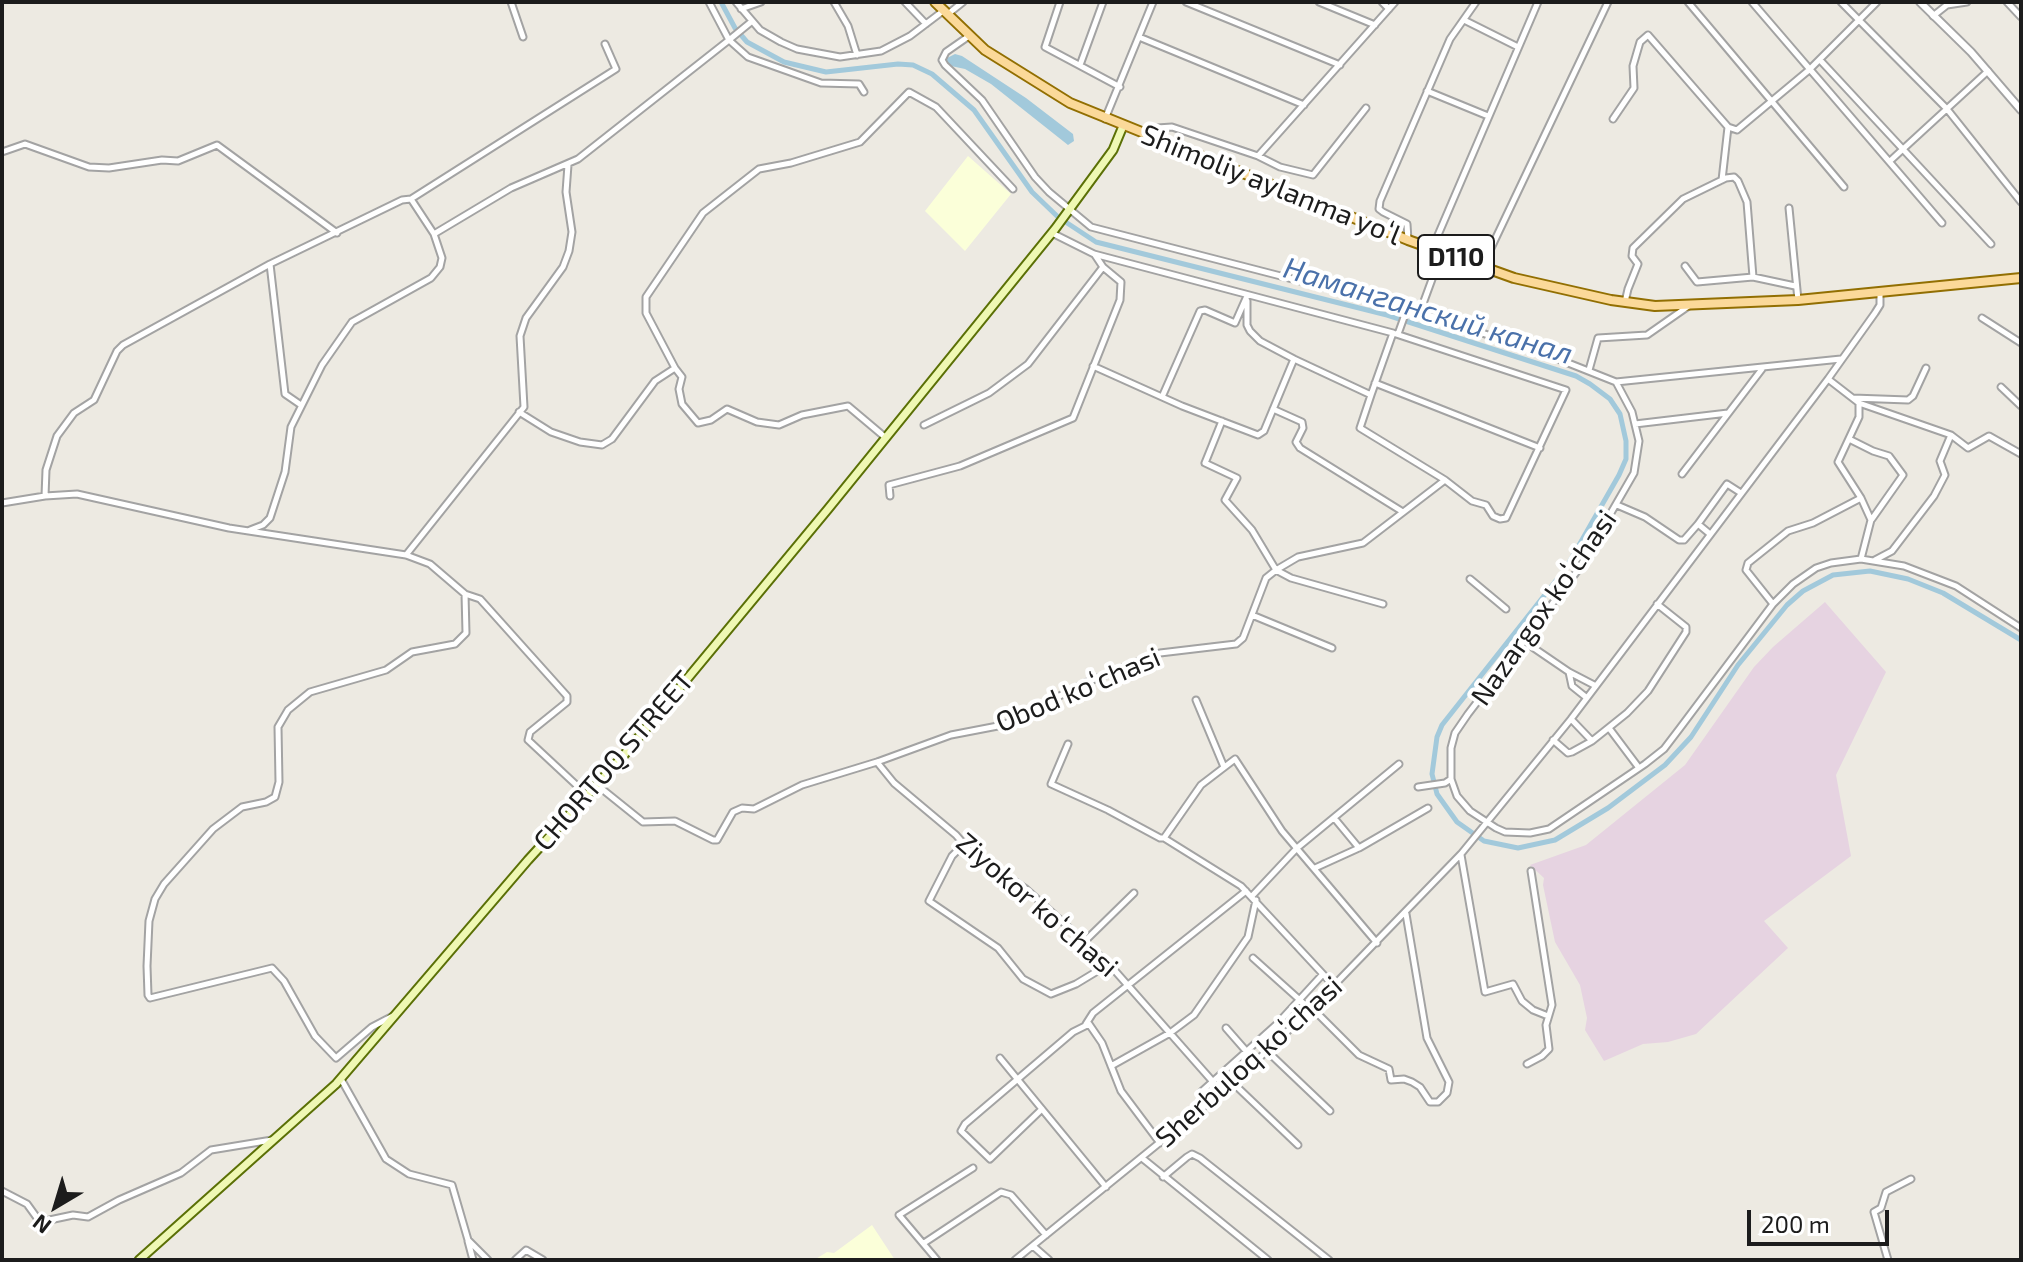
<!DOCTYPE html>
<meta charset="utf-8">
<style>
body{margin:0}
#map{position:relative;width:2023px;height:1262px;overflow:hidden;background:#edeae2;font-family:"Exo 2",sans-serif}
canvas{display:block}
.frame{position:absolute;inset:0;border:4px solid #1c1c1c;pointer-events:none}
.north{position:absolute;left:16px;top:1166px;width:80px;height:80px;-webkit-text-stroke:6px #fff;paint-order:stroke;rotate:218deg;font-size:22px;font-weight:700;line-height:32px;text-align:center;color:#1c1c1c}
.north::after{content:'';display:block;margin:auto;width:28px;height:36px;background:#1c1c1c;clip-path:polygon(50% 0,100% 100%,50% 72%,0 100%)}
.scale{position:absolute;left:1747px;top:1210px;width:142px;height:36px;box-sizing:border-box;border:4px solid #1c1c1c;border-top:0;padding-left:10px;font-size:24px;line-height:28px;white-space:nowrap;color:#1c1c1c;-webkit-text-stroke:6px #fff;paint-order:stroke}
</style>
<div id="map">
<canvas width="2023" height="1262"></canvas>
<div class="frame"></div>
<div class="north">N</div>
<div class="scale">200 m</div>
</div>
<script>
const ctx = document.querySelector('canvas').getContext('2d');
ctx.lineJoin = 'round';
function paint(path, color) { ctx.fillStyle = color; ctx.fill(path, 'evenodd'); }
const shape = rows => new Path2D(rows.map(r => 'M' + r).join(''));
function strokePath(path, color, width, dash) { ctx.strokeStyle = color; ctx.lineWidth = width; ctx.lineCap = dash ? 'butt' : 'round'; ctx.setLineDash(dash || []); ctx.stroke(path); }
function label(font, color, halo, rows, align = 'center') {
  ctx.font = font + ' "Exo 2",sans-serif'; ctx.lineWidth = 8; ctx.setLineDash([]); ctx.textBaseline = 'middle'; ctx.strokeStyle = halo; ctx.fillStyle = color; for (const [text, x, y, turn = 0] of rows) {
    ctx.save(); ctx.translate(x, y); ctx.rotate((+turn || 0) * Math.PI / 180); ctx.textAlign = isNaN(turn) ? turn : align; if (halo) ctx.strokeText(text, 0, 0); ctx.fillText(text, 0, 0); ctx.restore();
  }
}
const industrial = shape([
 [1825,602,1886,672,1836,775,1851,856,1764,921,1788,948,1696,1034,1668,1042,1643,1044,1604,1061,1585,1030,1587,1018,1580,985,1555,942,1543,885,1544,878,1530,865,1586,845,1685,765,1754,667,1773,647]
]);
const education = shape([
 [968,156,1011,194,965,251,925,211],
 [872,1225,895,1260,814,1260,827,1252,834,1253]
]);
const water = shape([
 [955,54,962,56,1026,98,1073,134,1074,141,1068,145,991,84,965,69,951,66,946,62,947,58]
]);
const canal = shape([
 [721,2,735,28,747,42,784,62,826,72,898,64,913,65,932,74,974,110,1032,192,1058,217,1096,242,1387,315,1576,376,1590,384,1610,399,1620,414,1626,441,1626,459,1619,475,1566,568,1442,725,1437,737,1432,774,1437,794,1457,822,1484,841,1518,848,1555,840,1608,808,1665,765,1691,737,1738,665,1787,605,1803,591,1833,575,1870,571,1908,579,1943,593,2021,640]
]);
const minor = shape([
 [511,2,523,37],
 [736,2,760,30,781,42,797,49,840,57,881,51,910,36,943,11],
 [834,2,848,26,857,55],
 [905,2,926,24],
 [1060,2,1045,47,1120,87],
 [1186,2,1340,65],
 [1319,2,1375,25],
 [1382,2,1389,9],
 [1688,2,1844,187],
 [1752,2,1942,223],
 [1841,2,1947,109,2021,202],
 [2007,2,2021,17],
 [741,9,761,2],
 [948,14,963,2],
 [1933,16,1947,5,1967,2],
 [1464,20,1518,47],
 [751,22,729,40,748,57,821,83,859,84,864,92],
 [969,36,946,52,942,60,945,65,982,100,1035,177,1049,192,1091,227,1420,312,1553,357,1616,382,1632,412,1639,441,1634,473,1578,570,1468,714,1455,733,1451,748,1451,779,1457,796,1470,811,1496,828,1505,832,1530,833,1549,829,1645,764,1664,749,1680,728,1773,604,1793,584,1816,568,1831,563,1861,559,1904,566,1956,586,2021,628],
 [1139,37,1304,105],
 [1820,60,1991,244],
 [1080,65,1103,2],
 [1427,91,1488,116],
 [1105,119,1153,2],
 [1613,119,1634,88,1633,66,1640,42,1648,35,1728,127,1737,130,1809,70,1877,2],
 [1148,135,1157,128,1172,127,1258,156,1280,167,1313,175,1366,108],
 [2,152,25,144,89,167,109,168,162,160,178,161,217,145,337,233],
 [1258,156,1395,2],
 [1890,161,1988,71],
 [1722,180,1728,127],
 [411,199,616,69,605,44],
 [1789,208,1798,300],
 [1052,233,1094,254,1393,333,1371,395],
 [1408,240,1407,224,1383,212,1379,209,1380,201,1450,39,1476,2],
 [1432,249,1538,2],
 [270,264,285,394,301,405],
 [1685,266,1697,282,1753,277,1795,286],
 [1482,267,1608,2],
 [1247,301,1247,325,1250,331,1260,341,1294,359],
 [1625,302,1628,289,1638,264,1632,256,1633,248,1683,199,1726,178,1734,177,1738,181,1747,202,1753,277],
 [1420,312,1442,252],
 [1982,318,2021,343],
 [1393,333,1566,390,1506,518,1500,519,1493,516,1486,505,1472,501,1445,480],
 [1398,334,1407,309],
 [675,368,646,313,646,297,703,213,759,169,791,163,860,142,909,92,936,107,1013,189],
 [1589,370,1598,338,1647,335,1690,305],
 [1828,379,1859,403,1951,435,1968,448,1989,436,2021,454],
 [1616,382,1841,359],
 [1375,383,1540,448],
 [2001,387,2021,406],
 [1162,397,1200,311,1205,310,1235,323,1247,296],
 [1853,398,1908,400,1913,396,1926,368],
 [1859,403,1859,417,1838,462,1861,498,1871,520,1861,559],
 [1273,409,1302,422,1303,428,1296,442,1300,448,1403,512],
 [519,412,551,432,580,442,602,445,612,439,655,381,675,368,682,377,679,389,682,404,698,423,711,420,727,409,757,422,779,425,802,415,848,406,886,438],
 [1222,421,1205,463,1237,478,1225,500,1252,530,1276,570,1291,578,1383,604],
 [1635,424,1728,413],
 [924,425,989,393,1028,364,1103,267],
 [1849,439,1873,451,1889,456,1903,475,1872,519],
 [1682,474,1762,369],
 [45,496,77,494,229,528,406,555,430,564,465,594,466,633,455,644,412,652,386,670,310,692,288,710,278,727,279,782,275,797,266,802,242,807,213,829,164,884,155,899,149,921,147,966,148,995,150,998,272,968,284,981,315,1036,336,1058,372,1027,393,1016],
 [890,496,889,485,960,466,1073,418,1120,300,1121,282,1103,267,1095,255],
 [2,503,45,496,46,470,57,436,74,413,94,400,117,351,123,345,270,264,402,200,411,199,434,234,511,188,578,159,729,40,709,2],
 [1617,505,1645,517,1679,540,1684,540,1698,524,1710,534],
 [1698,524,1727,484,1741,493],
 [250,530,263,525,270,518,285,472,291,427,322,365,352,322,431,278,440,267,442,258,434,234],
 [406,555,524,407,520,336,526,318,563,267,569,251,572,232,566,192,568,165],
 [1875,560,1892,551,1934,496,1945,475,1940,461,1951,435],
 [1470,579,1506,609],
 [465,594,480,599,567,696,567,702,530,732,528,740,587,795],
 [1773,604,1746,570,1748,563,1788,531,1813,523,1861,498],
 [1252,615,1332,648],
 [1525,642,1569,672,1572,686,1587,698],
 [1569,672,1596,686],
 [1196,700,1224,767],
 [1571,719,1592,741],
 [1609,728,1639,768],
 [1553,740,1568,753,1572,752,1592,741,1627,713,1648,691,1686,632,1686,627,1657,604],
 [1068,744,1051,784,1108,810,1160,838,1164,838,1241,886,1334,986],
 [877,762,894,783,956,835,969,850,1026,889,1109,964,1222,1092],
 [597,785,643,822,675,821,713,840,717,840,733,812,742,808,754,809,802,785,877,762,951,735,1003,725,1085,683,1160,653,1236,644,1243,638,1266,578,1276,570,1298,557,1363,543,1445,480,1360,428,1371,395,1294,359,1264,431,1258,435,1182,406,1093,366],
 [1418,787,1445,783,1451,779],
 [1335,819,1359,848],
 [1164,838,1201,785,1235,759,1282,831,1377,943],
 [963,845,952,856,929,901,998,948,1023,979,1051,994,1076,984,1109,964],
 [1461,855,1485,992,1513,984,1522,1001,1533,1010,1548,1016],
 [1315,868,1359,848,1428,808],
 [1252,896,1297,848,1399,764],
 [1085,941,1134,893],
 [1253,958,1311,1010],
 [1312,1008,1359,1055,1389,1069,1391,1080,1404,1079,1412,1082,1420,1087,1430,1102,1438,1102,1447,1093,1449,1082,1427,1038,1406,914],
 [1086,1024,1093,1013,1246,891],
 [1226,1028,1247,1052],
 [1267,1051,1330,1111],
 [1000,1058,1106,1187],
 [1527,1064,1542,1056,1549,1049,1546,1025,1552,1005,1531,871],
 [1111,1066,1170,1033,1194,1015,1248,937,1256,900],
 [341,1079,386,1159,409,1174,452,1185,468,1240,488,1260],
 [1233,1083,1298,1145],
 [1201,1092,1278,1023,1323,974],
 [1042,1109,990,1159,961,1131,965,1124,1073,1032,1089,1024,1102,1043,1121,1091,1160,1143],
 [1142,1158,1268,1260],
 [1163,1177,1187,1157,1192,1154,1200,1158,1329,1260],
 [2,1191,27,1204,40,1222,73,1215,88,1217,119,1200,181,1173,211,1150,272,1140],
 [468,1241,473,1260],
 [924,1243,1001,1192,1011,1195,1046,1235],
 [1033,1246,1049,1260],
 [515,1260,526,1250,543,1260],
 [937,1260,899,1215,973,1168],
 [1015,1260,1233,1083,1312,1008,1461,854,1571,719,1828,379,1875,313,1880,305,1880,291],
 [1888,1260,1874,1212,1881,1208,1886,1192,1911,1179]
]);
const tertiary = shape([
 [1920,2,1971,52,2021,110]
]);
const secondary = shape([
 [139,1260,336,1084,528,860,624,755,828,509,1055,229,1113,150,1123,126]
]);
const primary = shape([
 [935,2,985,50,1070,103,1408,240,1514,278,1611,300,1655,306,1798,300,2021,278]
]);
const shields = [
 [1456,257,76]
];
const shieldNames = [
 ["D110",1456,257]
];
const streetNames = [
 ["Shimoliy aylanma yoʻl",1271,185,22],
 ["Nazargox koʻchasi",1544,608,-55],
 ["Obod koʻchasi",1078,690,-23],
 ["CHORTOQ STREET",614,761,-49],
 ["Ziyokor koʻchasi",1037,905,41],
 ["Sherbuloq koʻchasi",1249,1062,-42]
];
const waterNames = [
 ["Наманганский канал",1428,311,17]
];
paint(industrial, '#e6d3e1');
paint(education, '#fbffd9');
paint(water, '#a2c9db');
strokePath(canal, '#a2c9db', 5);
strokePath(minor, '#a3a3a3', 9);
strokePath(tertiary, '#a3a3a3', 10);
strokePath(secondary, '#5b7006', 11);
strokePath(primary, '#926f02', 12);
strokePath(minor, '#fff', 5);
strokePath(tertiary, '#fff', 6);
strokePath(secondary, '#eff8b4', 7);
strokePath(primary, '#fbd999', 8);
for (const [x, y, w] of shields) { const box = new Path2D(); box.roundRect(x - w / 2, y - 22, w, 44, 6); ctx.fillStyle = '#fff'; ctx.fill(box); strokePath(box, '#1c1c1c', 2); }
label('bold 26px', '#1c1c1c', null, shieldNames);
label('28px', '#1c1c1c', '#fff', streetNames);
label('italic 30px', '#4a71aa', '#fff', waterNames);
</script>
